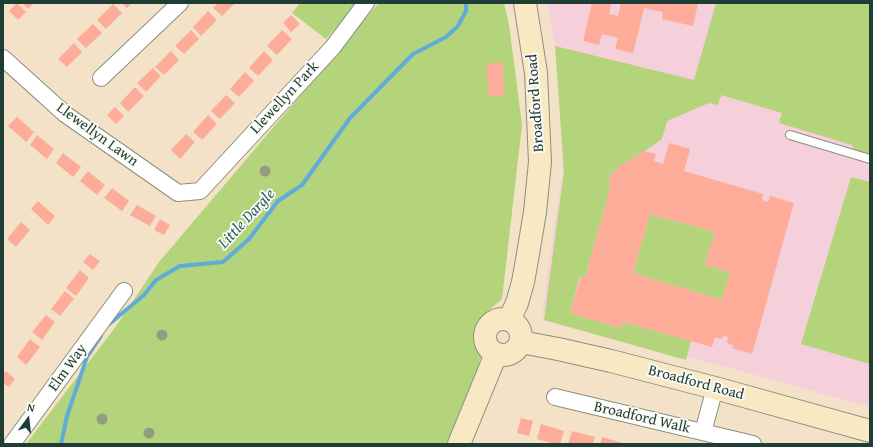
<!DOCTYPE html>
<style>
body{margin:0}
#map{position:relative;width:873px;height:447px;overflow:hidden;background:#f3e2c7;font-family:"Gentium Book Plus",serif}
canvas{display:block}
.frame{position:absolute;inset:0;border:4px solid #1f3d34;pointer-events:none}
.north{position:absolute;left:8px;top:399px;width:40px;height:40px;-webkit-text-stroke:3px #fdfcf7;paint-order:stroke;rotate:15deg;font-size:11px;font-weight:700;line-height:16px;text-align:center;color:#1f3d34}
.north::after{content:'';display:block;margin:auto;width:14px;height:18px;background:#1f3d34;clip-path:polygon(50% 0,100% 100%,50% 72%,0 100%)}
</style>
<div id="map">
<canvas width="873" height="447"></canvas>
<div class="frame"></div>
<div class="north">N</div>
</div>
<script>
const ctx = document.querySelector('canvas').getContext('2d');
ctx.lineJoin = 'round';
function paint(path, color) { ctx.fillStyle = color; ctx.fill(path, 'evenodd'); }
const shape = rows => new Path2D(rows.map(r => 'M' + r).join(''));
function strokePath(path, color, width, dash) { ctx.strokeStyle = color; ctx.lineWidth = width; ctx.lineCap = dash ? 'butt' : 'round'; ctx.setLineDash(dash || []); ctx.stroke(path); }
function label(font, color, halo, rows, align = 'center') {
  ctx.font = font + ' "Gentium Book Plus",serif'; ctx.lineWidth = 3.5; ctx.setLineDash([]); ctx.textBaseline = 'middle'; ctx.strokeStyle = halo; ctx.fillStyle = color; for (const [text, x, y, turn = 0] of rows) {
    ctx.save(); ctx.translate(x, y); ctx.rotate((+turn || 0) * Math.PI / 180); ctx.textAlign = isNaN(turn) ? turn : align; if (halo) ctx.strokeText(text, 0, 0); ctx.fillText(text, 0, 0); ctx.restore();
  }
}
const built = shape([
 [547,3,870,3,870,407,734,369,542,320,548,268,563,170,561,113,555,46]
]);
const green = shape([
 [300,3,358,3,326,39,292,13],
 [379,3,504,3,509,24,522,125,502,299,484,315,476,331,481,357,472,391,448,444,26,444,117,325,159,262],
 [716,3,870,3,870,154,856,150,853,149,852,145,779,123,782,113,721,95,718,105,709,103,667,121,662,139,645,151,618,167,617,173,612,171,608,185,611,186,585,278,580,277,570,313,621,328,623,322,691,341,686,360,544,320,564,171,555,46,694,80],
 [851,177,870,182,870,364,801,344],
 [650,214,715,232,705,265,730,272,722,300,633,273]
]);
const stream = shape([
 [108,325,144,295,156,280,180,266,223,262,249,239,278,201,302,185,350,118,413,54,446,37,458,26,466,11,466,3],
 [61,444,67,416,87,357,101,336]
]);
const building = shape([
 [17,3,26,12,18,20,9,11],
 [22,3,34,3,28,9],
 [122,3,132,3,127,8],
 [218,3,235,3,222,16,213,8],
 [592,3,611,4,609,14,618,16,621,3,698,3,693,26,662,19,663,12,644,8,633,53,615,49,618,38,602,34,599,45,583,41],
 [113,4,122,13,106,29,97,20],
 [208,11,217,20,201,36,193,27],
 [291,15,300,24,291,32,283,23],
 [93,24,102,33,86,48,77,39],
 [191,30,199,39,184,54,175,46],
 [282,30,292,39,277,55,267,46],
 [74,43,82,52,67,67,58,59],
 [171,51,179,60,164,75,155,67],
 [264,51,273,60,258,76,249,68],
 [502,62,505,95,489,97,486,64],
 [153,68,161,76,146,92,137,83],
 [245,72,254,81,239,97,230,89],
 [135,87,144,96,128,112,120,103],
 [226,95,235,103,220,119,211,111],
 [115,107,124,116,116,124,107,115],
 [208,115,217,124,202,140,193,132],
 [17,117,34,132,26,142,8,126],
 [186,134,195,142,180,159,171,150],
 [37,135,54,149,47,159,30,145],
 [669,143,690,149,684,171,763,194,762,200,768,202,770,196,794,203,752,354,732,348,733,345,727,343,728,337,723,336,722,339,715,337,712,347,623,322,621,328,570,313,581,277,585,278,611,186,608,185,612,171,617,173,618,167,645,151,656,154,654,161,663,164],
 [650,214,715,232,705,265,730,272,722,300,633,273],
 [63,153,81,167,73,177,56,163],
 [88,171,105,185,97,195,80,181],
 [112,188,129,201,122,211,104,198],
 [38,201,55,216,48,225,31,209],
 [137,205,156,216,150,226,130,215],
 [160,219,170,225,164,235,154,230],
 [21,222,30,230,16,247,7,239],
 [90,254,100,261,93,270,83,262],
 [80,270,89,278,76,296,66,288],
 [65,291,74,299,60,316,51,309],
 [46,315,55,322,42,340,32,332],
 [30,339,40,347,26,365,17,357],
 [6,371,15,379,9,387,3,383,3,375],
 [521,418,533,421,529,436,517,433],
 [541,424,564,431,560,444,555,444,537,439],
 [572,431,595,437,593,444,568,444],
 [602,437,626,444,600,444]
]);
const lane = shape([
 [790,135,870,159]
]);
const street = shape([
 [3,58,65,114,178,193,200,191,333,47,366,3],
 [101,78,180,3],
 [555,397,753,444],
 [703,432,715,388],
 [12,444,124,291]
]);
const secondary = shape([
 '485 337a18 18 0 1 1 36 0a18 18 0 1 1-36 0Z',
 [509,320,517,303,523,282,528,254,535,212,540,162,536,73,525,3],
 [521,342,558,349,611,361,715,388,870,431],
 [459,444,496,354]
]);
const trees = [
 [265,171],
 [162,335],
 [102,419],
 [149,433]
];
const streetNames = [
 ["Llewellyn Park",285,98,-47],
 ["Broadford Road",536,103,-94],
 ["Llewellyn Lawn",97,135,36],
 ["Elm Way",68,368,-54],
 ["Broadford Road",696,383,15],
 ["Broadford Walk",642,418,13]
];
const waterNames = [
 ["Little Dargle",247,219,-47]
];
paint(built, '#f5cfd9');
paint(green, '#b4d47c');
strokePath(stream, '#61abd9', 4);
paint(building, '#feac9a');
strokePath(lane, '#89907e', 10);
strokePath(street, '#89907e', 18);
strokePath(secondary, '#89907e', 24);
strokePath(lane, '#fff', 8);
strokePath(street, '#fff', 16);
strokePath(secondary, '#f8e8c3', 22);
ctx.fillStyle = '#939c80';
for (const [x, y] of trees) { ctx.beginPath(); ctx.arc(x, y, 5.5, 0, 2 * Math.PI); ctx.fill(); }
label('15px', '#1f3d34', '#fdfcf7', streetNames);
label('italic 16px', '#335e66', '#fdfcf7', waterNames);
</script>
